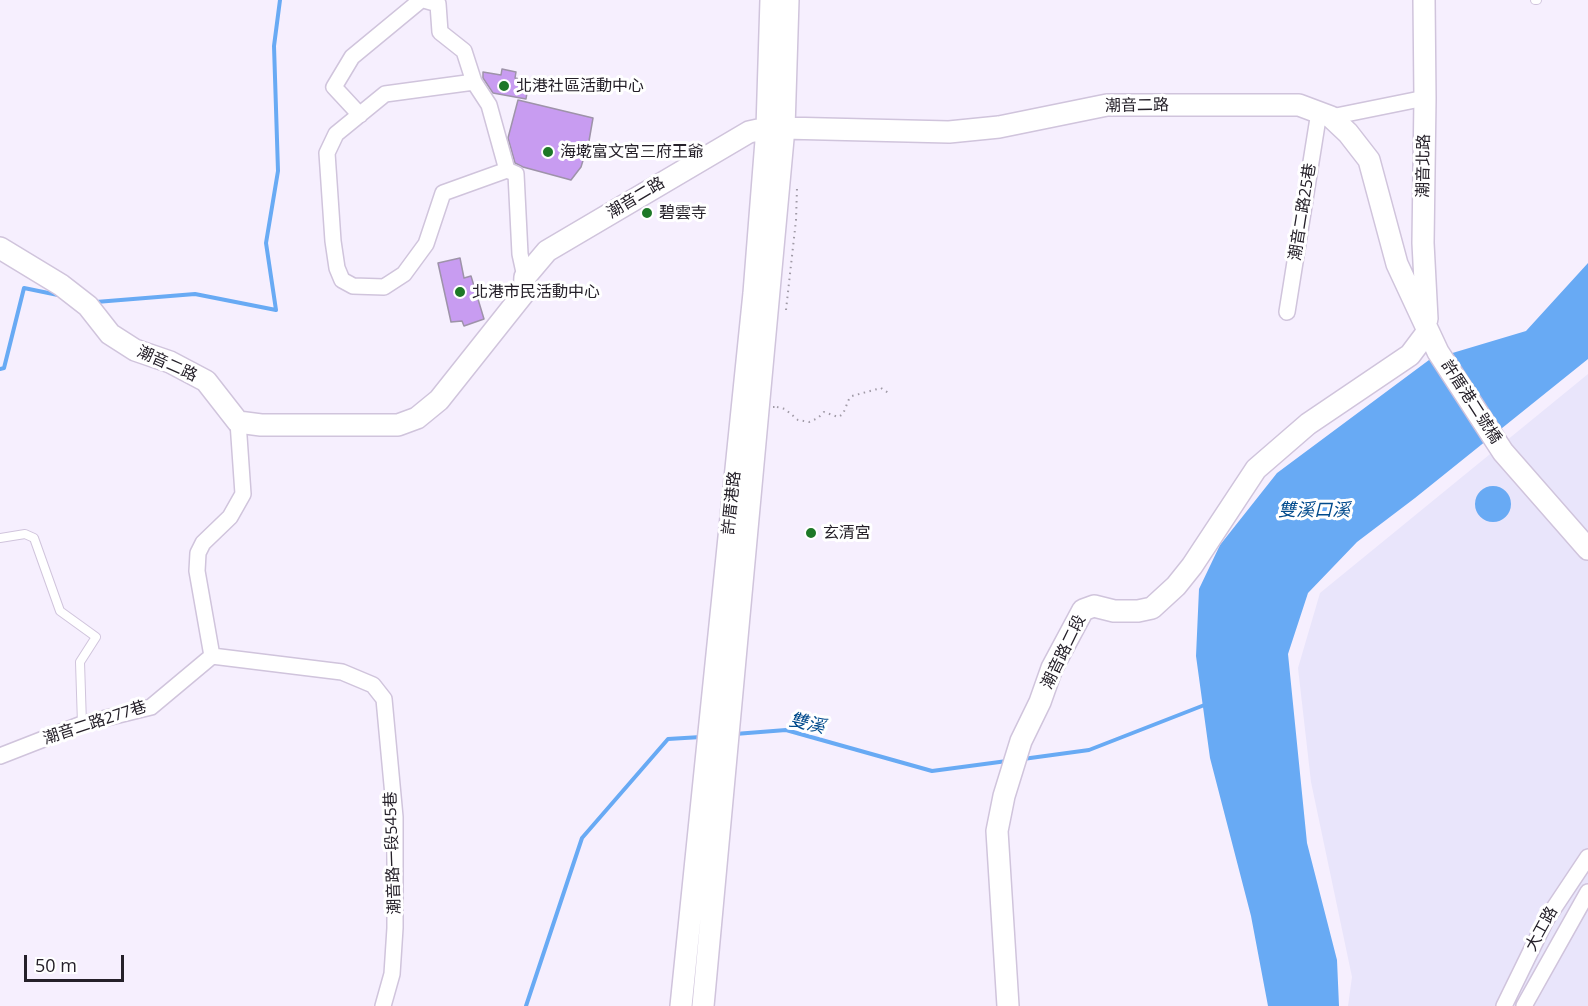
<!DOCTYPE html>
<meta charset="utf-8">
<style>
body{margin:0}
#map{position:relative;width:1588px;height:1006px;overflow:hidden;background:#f6effe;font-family:"Open Sans",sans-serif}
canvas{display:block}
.scale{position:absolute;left:24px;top:955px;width:100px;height:27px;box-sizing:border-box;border:3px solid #252029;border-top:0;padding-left:8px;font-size:18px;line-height:21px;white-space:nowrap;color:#252029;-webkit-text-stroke:4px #fff;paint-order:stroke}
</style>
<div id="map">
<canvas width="1588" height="1006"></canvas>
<div class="scale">50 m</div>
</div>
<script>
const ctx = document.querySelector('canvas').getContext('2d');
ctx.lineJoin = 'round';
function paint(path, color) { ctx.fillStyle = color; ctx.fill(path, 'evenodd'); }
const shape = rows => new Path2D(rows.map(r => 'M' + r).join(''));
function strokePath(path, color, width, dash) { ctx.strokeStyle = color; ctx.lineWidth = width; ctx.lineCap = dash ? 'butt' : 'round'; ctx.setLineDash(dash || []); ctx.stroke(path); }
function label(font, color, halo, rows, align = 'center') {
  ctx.font = font + ' "Open Sans","Noto Sans TC",sans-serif'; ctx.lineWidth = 6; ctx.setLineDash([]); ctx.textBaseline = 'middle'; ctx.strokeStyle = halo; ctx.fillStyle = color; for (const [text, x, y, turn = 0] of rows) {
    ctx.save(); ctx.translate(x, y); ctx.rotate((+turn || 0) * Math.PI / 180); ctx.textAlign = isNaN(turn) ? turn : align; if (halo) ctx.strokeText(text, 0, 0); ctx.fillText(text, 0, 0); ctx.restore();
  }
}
const industrial = shape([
 [1588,374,1588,1006,1348,1006,1352,977,1311,782,1298,668,1320,593]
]);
const water = shape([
 [1588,263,1588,359,1415,498,1357,542,1308,593,1288,654,1307,843,1337,960,1339,1006,1268,1006,1251,916,1210,758,1196,656,1199,589,1220,545,1277,473,1429,360,1526,331],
 '1475 504a18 18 0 1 1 36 0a18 18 0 1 1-36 0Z'
]);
const stream = shape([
 [96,302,195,294,276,310,266,243,278,171,274,46,280,0],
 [0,369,4,368,24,288,58,295],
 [735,734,786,730,932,771,1007,761],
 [1023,759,1089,750,1207,704],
 [526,1006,582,838,668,739,701,737]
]);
const building = shape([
 [502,69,516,72,515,78,529,81,526,99,493,93,483,78,483,72,501,75,502,69],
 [518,100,593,118,589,141,581,167,571,180,523,167,515,163,508,138,518,100],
 [460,258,464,278,471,276,484,319,464,326,462,321,451,322,438,263,460,258]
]);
const path = shape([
 [786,310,796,220,797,188],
 [777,407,785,409,798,420,809,422,818,418,824,412,838,417,843,414,849,399,852,396,881,388,890,394]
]);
const lane = shape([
 [1535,0,1537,0],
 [0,538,25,534,34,538,60,611,96,637,80,662,82,724]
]);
const street = shape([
 [424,0,438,4,440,32,464,51,474,82,489,105,507,170,516,174,520,254,525,277],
 [474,82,385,94,336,134,327,153,333,241,337,268,342,280,353,286,384,287,404,274,426,244,443,193,507,170],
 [360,115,334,87,352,57,421,0],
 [1331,117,1425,98],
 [1287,312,1319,112],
 [212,656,342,672,373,685,384,699,395,817,395,928,392,974,383,1006],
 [212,656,197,571,198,553,203,543,230,517,243,494,238,422],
 [0,756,82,724,151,707,212,656],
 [1504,1006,1546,920,1588,857],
 [1524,1006,1588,892]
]);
const secondary = shape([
 [1424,0,1425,98,1423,243,1427,319],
 [0,248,61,285,88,306,110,334,135,350,170,362,206,381,238,422,261,425,398,425,417,418,439,400,524,293,525,277,547,251,749,132,767,128,784,128,949,132,999,127,1107,105,1299,105,1331,117,1348,133,1369,160,1397,264,1438,352,1503,452,1588,549],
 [681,1006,754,293,767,128,771,0],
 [703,1006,784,128,788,0],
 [1008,1006,997,831,1004,796,1021,741,1040,702,1052,668,1083,610,1094,606,1114,611,1138,611,1152,608,1176,586,1192,566,1256,469,1308,424,1410,355,1428,331]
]);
const pathBridge = shape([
 [773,407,777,407]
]);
const markers = [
 [504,86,6,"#1d7827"],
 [548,152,6,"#1d7827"],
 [647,213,6,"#1d7827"],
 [460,292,6,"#1d7827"],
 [811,533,6,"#1d7827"]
];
const poiNames = [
 ["北港社區活動中心",516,86],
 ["海墘富文宮三府王爺",560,152],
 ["碧雲寺",659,213],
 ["北港市民活動中心",472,292],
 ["玄清宮",823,533]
];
const streetNames = [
 ["潮音二路",1137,106,-1],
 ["潮音北路",1424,166,-89],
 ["潮音二路",636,198,-31],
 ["潮音二路25巷",1303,212,-81],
 ["潮音二路",167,364,24],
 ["許厝港二號橋",1471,402,57],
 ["許厝港路",732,503,-84],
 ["潮音路二段",1064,652,-64],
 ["潮音二路277巷",95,723,-18],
 ["潮音路一段545巷",393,853,-92],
 ["大工路",1542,929,-61]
];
const waterNames = [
 ["雙溪口溪",1314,511],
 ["雙溪",807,724,13]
];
paint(industrial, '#e9e5fb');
paint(water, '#68aaf4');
strokePath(stream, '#68aaf4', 4);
paint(building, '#c89cf1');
strokePath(building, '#9e93a9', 1.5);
strokePath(lane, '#d0c4dc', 10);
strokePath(street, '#d0c4dc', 18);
strokePath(secondary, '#d0c4dc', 24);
strokePath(path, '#a09aa6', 2, [1.5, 4.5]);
strokePath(lane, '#fff', 8);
strokePath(street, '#fff', 15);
strokePath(secondary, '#fff', 21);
strokePath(pathBridge, '#a09aa6', 2, [1.5, 4.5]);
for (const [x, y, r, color] of markers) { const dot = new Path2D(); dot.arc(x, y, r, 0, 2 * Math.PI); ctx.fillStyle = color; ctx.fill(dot); strokePath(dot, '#fff', 2); }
label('16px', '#252029', '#fff', poiNames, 'left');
label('16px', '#252029', '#fff', streetNames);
label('italic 18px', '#004a8c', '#fff', waterNames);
</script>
